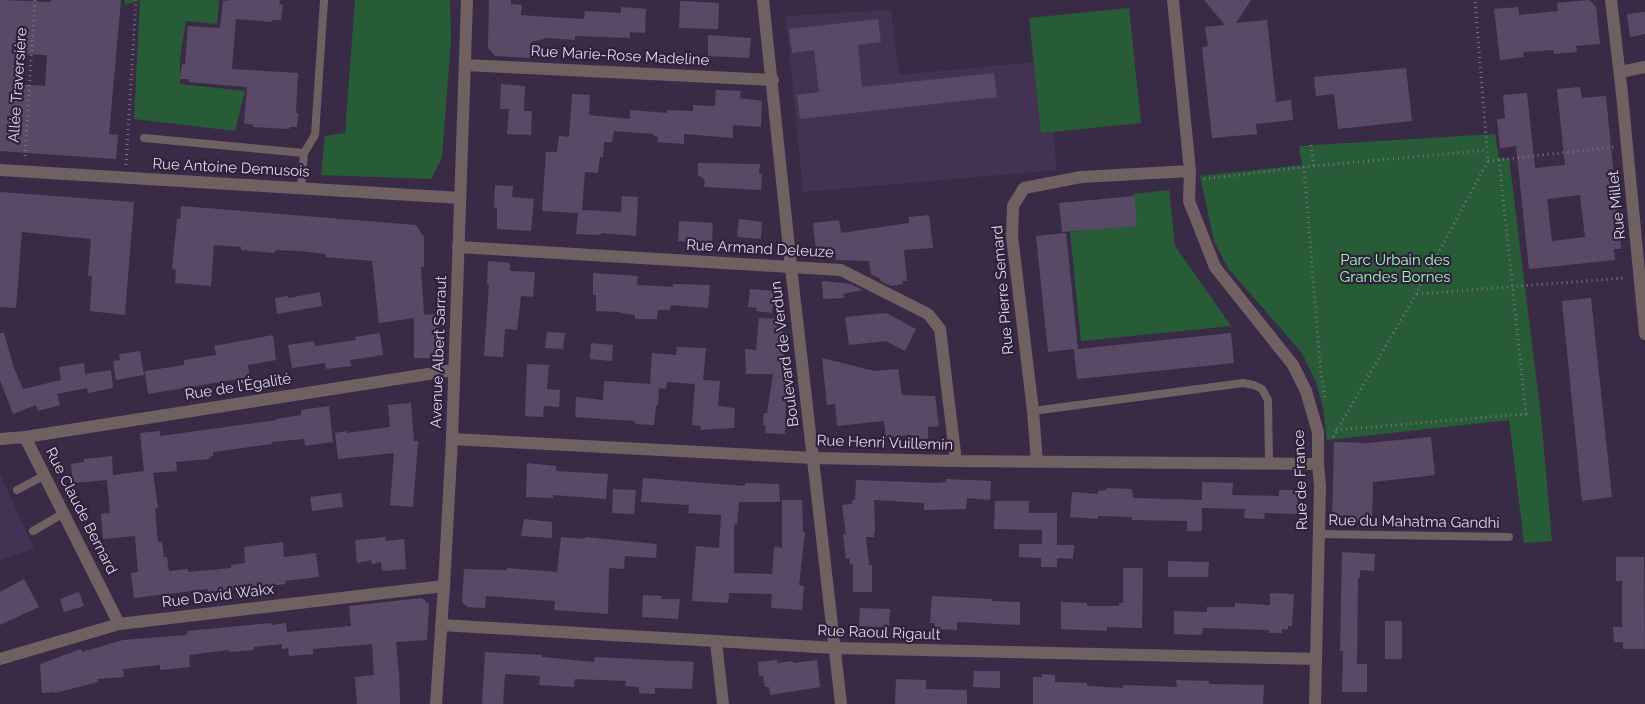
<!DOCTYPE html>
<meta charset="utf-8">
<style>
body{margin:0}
canvas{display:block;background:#392b46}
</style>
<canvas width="1645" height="704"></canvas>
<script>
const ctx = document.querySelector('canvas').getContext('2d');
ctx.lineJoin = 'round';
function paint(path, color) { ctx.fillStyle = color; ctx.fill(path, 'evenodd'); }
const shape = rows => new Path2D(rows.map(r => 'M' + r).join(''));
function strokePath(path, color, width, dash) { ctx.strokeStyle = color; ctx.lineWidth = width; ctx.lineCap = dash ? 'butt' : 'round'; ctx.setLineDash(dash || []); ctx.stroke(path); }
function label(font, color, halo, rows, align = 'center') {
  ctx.font = font + ' Raleway,sans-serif'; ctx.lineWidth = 4.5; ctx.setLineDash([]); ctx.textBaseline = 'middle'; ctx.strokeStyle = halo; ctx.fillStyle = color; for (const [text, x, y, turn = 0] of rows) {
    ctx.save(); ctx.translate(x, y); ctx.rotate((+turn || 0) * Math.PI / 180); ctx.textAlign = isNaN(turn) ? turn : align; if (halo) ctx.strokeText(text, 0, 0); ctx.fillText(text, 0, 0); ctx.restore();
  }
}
const built = shape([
 [891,10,899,75,1045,61,1057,170,803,192,786,16],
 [0,474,34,549,0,560]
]);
const green = shape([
 [125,0,219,0,217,24,186,21,180,59,180,84,245,91,235,131,134,119,140,0,125,5],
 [355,0,450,0,451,40,442,157,431,179,321,175,325,136,345,133],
 [1129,8,1141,123,1041,133,1029,18],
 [1495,134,1499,158,1509,158,1541,417,1552,541,1524,543,1509,420,1327,440,1323,408,1316,382,1302,353,1228,268,1214,241,1200,176,1302,165,1299,146],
 [1169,190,1175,246,1231,326,1081,341,1070,232,1136,225,1133,194]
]);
const building = shape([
 [0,0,51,2,51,0,121,0,109,134,118,135,116,159,0,151],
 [19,54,47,55,45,86,16,84],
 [232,0,280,0,279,4,283,5,281,20,272,20,272,22,236,19,232,69,298,73,296,113,298,113,297,127,290,127,289,129,253,127,253,125,244,123,247,87,189,82,189,79,180,79,182,64,185,64,188,26,220,28,223,1],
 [489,0,511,0,511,4,522,5,521,15,548,17,584,19,585,11,621,13,621,7,646,9,645,33,630,32,630,38,575,36,575,40,548,38,531,42,530,58,495,56,488,48],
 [1204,0,1251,0,1236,23,1267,20,1276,102,1291,100,1293,120,1256,124,1257,134,1212,138,1202,47,1208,46,1205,27,1225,25],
 [1589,0,1596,7,1600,44,1576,46,1577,52,1554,54,1553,50,1523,52,1524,57,1500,60,1494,9,1518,7,1519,15,1558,11,1557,3],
 [680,1,719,3,718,29,679,28],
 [1645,12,1645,34,1630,37,1627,14],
 [878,19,881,42,858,45,862,87,994,73,997,97,800,119,797,95,819,92,814,50,792,53,789,29],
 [708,35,751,38,749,58,708,56],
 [1406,68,1412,121,1338,129,1334,94,1316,96,1314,77],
 [501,84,525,86,524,111,532,111,531,135,507,134,509,109,500,109],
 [1580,87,1582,98,1606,96,1621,249,1614,249,1615,260,1529,269,1516,146,1500,148,1497,119,1505,118,1503,95,1527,93,1535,168,1565,165,1557,89],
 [1580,195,1585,237,1552,241,1547,199],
 [716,90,741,91,740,98,762,101,761,127,733,125,733,138,684,134,684,144,657,142,658,137,654,136,654,134,614,131,612,142,604,142,603,157,600,157,598,173,585,172,582,210,621,212,622,196,638,197,636,236,601,233,601,235,576,234,578,213,542,211,546,152,557,152,559,136,569,137,572,94,590,95,589,115,630,119,630,110,667,113,667,110,693,111,693,105,715,106],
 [698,163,760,164,759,173,762,174,761,190,704,187,705,180,698,175],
 [495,185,513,186,512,197,534,199,531,231,497,229,497,207,494,208],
 [0,192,134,202,125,315,90,311,92,276,88,276,91,239,22,232,16,308,0,307],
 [1134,196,1137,226,1062,232,1059,203],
 [181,206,416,225,424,237,424,267,421,267,424,315,437,314,438,351,432,358,414,358,414,318,379,323,372,261,326,257,326,254,300,251,275,250,275,253,241,250,241,247,214,245,211,286,175,283,176,270,172,269,177,219,180,219],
 [929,215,933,248,904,250,907,281,902,281,903,284,891,286,880,281,880,279,871,274,869,261,836,260,835,249,816,251,813,223,839,220,841,233,909,223,909,217],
 [739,219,762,222,761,239,737,237],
 [679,221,713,223,712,243,678,241],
 [1066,233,1078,349,1231,333,1234,363,1077,379,1074,349,1048,352,1036,236],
 [488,261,510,263,510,271,535,272,533,297,521,296,517,330,505,329,503,357,484,356,489,284,487,284],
 [593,273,638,276,637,285,673,287,673,284,710,285,708,308,671,305,670,310,658,310,657,319,635,319,635,315,620,313,620,312,596,311,596,295,593,295],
 [822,281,851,284,863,290,843,294,844,298,823,299],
 [750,289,774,291,772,313,756,311,757,308,748,307],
 [320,292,322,306,277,314,275,298,288,296,289,298],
 [1591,298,1612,497,1582,501,1562,301],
 [886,313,916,329,905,351,886,341,849,345,845,317],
 [759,318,783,319,782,344,783,344,787,388,785,434,765,433,766,426,763,425,764,413,767,413,773,374,746,374,745,349,756,350],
 [547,332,565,333,563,349,545,348],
 [0,333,4,333,14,368,23,389,61,380,59,367,84,363,85,374,111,370,113,388,88,393,87,388,57,394,60,405,38,411,36,405,13,414,0,380],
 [380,333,383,355,350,360,351,366,326,369,325,363,292,368,288,345,314,341,315,346,356,340,355,337],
 [273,335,276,360,248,365,250,377,148,394,145,371,184,365,184,360,216,355,214,346],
 [591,343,613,345,612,361,590,359],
 [677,347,706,348,703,380,720,381,718,406,735,408,734,428,700,430,701,426,692,425,695,384,667,382,666,389,659,388,658,405,656,405,654,425,635,424,635,421,575,417,576,397,603,400,604,381,650,384,652,353,676,355],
 [140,351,144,375,116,380,113,361,120,360,119,354],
 [822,358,874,371,898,369,902,395,935,396,939,426,928,427,928,439,908,438,908,435,886,438,884,421,837,426,835,404,827,405],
 [527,364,549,365,547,389,560,390,559,407,544,406,543,417,525,416],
 [411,403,414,441,418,441,413,507,390,505,394,453,338,459,335,433,346,431,347,433,390,427,388,405],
 [329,406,333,442,305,446,304,439,272,442,272,444,213,452,213,456,209,457,209,459,176,462,177,471,153,473,158,508,155,509,158,542,162,542,164,557,167,557,169,571,188,569,188,572,231,568,231,565,245,563,244,547,283,542,284,557,316,553,319,577,285,581,286,584,256,587,208,592,208,589,134,598,131,573,138,572,135,536,103,539,101,514,110,513,107,480,73,483,71,464,84,462,84,459,112,456,113,475,144,471,140,433,160,431,160,436,277,420,276,419,301,415,301,410],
 [1431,437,1435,475,1373,482,1372,523,1332,523,1334,442,1366,443],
 [527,463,556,466,556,471,608,474,606,499,553,495,553,498,526,497],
 [643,478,745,486,745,483,779,484,780,502,739,502,737,525,734,524,734,573,772,574,774,547,782,548,782,500,802,500,803,532,805,532,799,585,804,586,802,610,771,608,772,594,729,593,728,603,692,601,696,546,719,548,721,515,688,513,689,505,641,502],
 [946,479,991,481,990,500,967,498,966,509,924,510,924,503,874,500,875,532,874,532,874,537,866,537,869,565,872,565,872,592,853,592,853,564,850,565,850,558,846,559,843,534,846,534,842,505,852,504,852,500,855,500,856,480,938,483,946,482],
 [1202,482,1233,483,1232,495,1279,496,1279,490,1298,490,1297,514,1265,513,1264,519,1244,518,1245,509,1202,508,1202,531,1187,531,1187,521,1132,520,1132,517,1098,516,1098,519,1070,517,1072,492,1098,494,1098,491,1106,490,1106,488,1132,489,1133,498,1202,500],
 [613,489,636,490,634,514,612,513],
 [341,493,343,507,312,511,310,497],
 [995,501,1029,501,1029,513,1057,513,1057,545,1074,545,1073,559,1057,558,1057,567,1041,567,1041,558,1019,557,1019,544,1042,544,1042,530,994,529],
 [524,519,552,522,552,538,521,536],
 [386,537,385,541,404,539,406,569,382,571,381,562,372,564,371,560,357,563,355,540],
 [561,537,585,539,585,537,657,544,656,558,625,556,624,569,609,568,608,614,554,610,555,601,486,596,485,608,467,607,462,602,464,569,507,570,507,568,557,572],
 [1342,552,1375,554,1374,571,1360,570,1360,578,1358,578,1357,664,1367,664,1367,692,1342,692,1343,651,1340,651],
 [1616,557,1644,557,1645,649,1623,649,1623,642,1614,642,1613,627,1622,627,1622,581,1616,581],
 [1168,561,1209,562,1208,577,1168,577],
 [1123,568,1143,568,1142,628,1107,627,1107,631,1061,629,1061,602,1087,603,1087,606,1119,606,1119,603,1123,603],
 [24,579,39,607,0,625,0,592],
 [79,592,84,606,64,612,60,599],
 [1270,593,1294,594,1292,626,1288,626,1288,630,1282,629,1282,633,1269,633,1269,630,1203,628,1202,635,1174,634,1174,611,1207,612,1207,607,1235,607,1235,603,1270,605],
 [643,595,662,596,661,599,680,599,678,619,642,617],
 [932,596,992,599,992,601,1020,602,1020,625,957,622,957,630,939,629,939,627,935,627,935,623,930,623],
 [422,598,429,604,427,640,396,642,399,675,400,704,357,704,355,677,374,675,372,644,313,649,313,654,289,656,288,648,282,649,282,644,254,647,254,650,229,652,229,650,189,655,190,667,160,670,160,665,123,669,124,677,98,679,98,682,55,693,54,692,42,693,40,664,81,649,82,652,123,640,187,635,187,631,271,623,272,625,286,623,287,632,351,626,349,606],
 [860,608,890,609,889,627,859,626],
 [1385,621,1402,621,1402,659,1385,659],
 [485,652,542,655,542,657,594,662,595,657,694,662,692,689,655,688,655,694,639,693,639,687,625,686,626,681,575,679,574,687,539,685,540,676,505,674,503,704,482,704],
 [777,660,777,663,793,661,793,663,817,660,820,687,770,695,769,687,765,687,763,676,759,676,758,662],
 [974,671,1000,671,1000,688,973,687],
 [1042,674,1055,675,1055,682,1087,683,1087,686,1123,688,1123,685,1177,687,1176,680,1209,681,1209,684,1264,685,1263,704,1033,704,1033,677,1042,677],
 [896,679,926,680,926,689,967,690,967,704,895,704]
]);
const path = shape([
 [1311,145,1314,166],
 [25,156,35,0],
 [1488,161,1614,147],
 [126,165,136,0],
 [1304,167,1321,375,1325,397],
 [1204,179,1304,167,1487,150],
 [1417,294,1625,278],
 [1336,430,1526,414,1499,159],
 [1333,437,1416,294,1488,161,1475,0]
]);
const service = shape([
 [144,138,304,153],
 [301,188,304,153,315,135,324,0],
 [1033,411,1243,383,1254,385,1262,389,1268,400,1269,462],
 [17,490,45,475],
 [33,531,64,513],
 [1319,534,1509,537]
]);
const minor = shape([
 [763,0,791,267,841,704],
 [1611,0,1622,94,1645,334],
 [465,65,773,80],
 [1620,72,1645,67],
 [0,170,460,198],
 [1190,171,1189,201,1215,267,1293,365,1306,391,1318,432,1318,464,1320,486,1315,704],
 [458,247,841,270,928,314,940,329,956,461],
 [25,437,454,370],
 [0,439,25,437,119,624],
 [452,439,813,458,956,461,1318,464],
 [1037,462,1033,411,1012,236,1013,206,1024,188,1081,177,1190,171,1173,0],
 [441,625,835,648,1316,659],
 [716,642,723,704],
 [0,659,119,624,444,586]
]);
const tertiary = shape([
 [436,704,444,586,452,439,467,0]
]);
const streetNames = [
 ["Rue Marie-Rose Madeline",620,56,3],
 ["Allée Traversière",18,85,-86],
 ["Rue Antoine Demusois",231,168,3],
 ["Rue Millet",1617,205,-96],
 ["Rue Armand Deleuze",760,249,3],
 ["Rue Pierre Semard",1003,290,-95],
 ["Avenue Albert Sarraut",439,352,-88],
 ["Boulevard de Verdun",785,354,-97],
 ["Rue de l'Égalité",238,387,-9],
 ["Rue Henri Vuillemin",885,443,2],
 ["Rue de France",1301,480,-92],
 ["Rue Claude Bernard",81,511,63],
 ["Rue du Mahatma Gandhi",1414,522,1],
 ["Rue David Wakx",218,596,-7],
 ["Rue Raoul Rigault",879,633,2]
];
const parkNames = [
 ["Parc Urbain des",1395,260],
 ["Grandes Bornes",1395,277]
];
paint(built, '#433253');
paint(green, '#285c37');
paint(building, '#584a66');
strokePath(path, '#7b7087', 3, [1, 4]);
strokePath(service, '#716061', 8);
strokePath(minor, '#716061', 12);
strokePath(tertiary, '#716061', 12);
label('15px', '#dfd7e9', '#2f213b', streetNames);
label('15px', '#9cfdb3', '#2f213b', parkNames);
</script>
